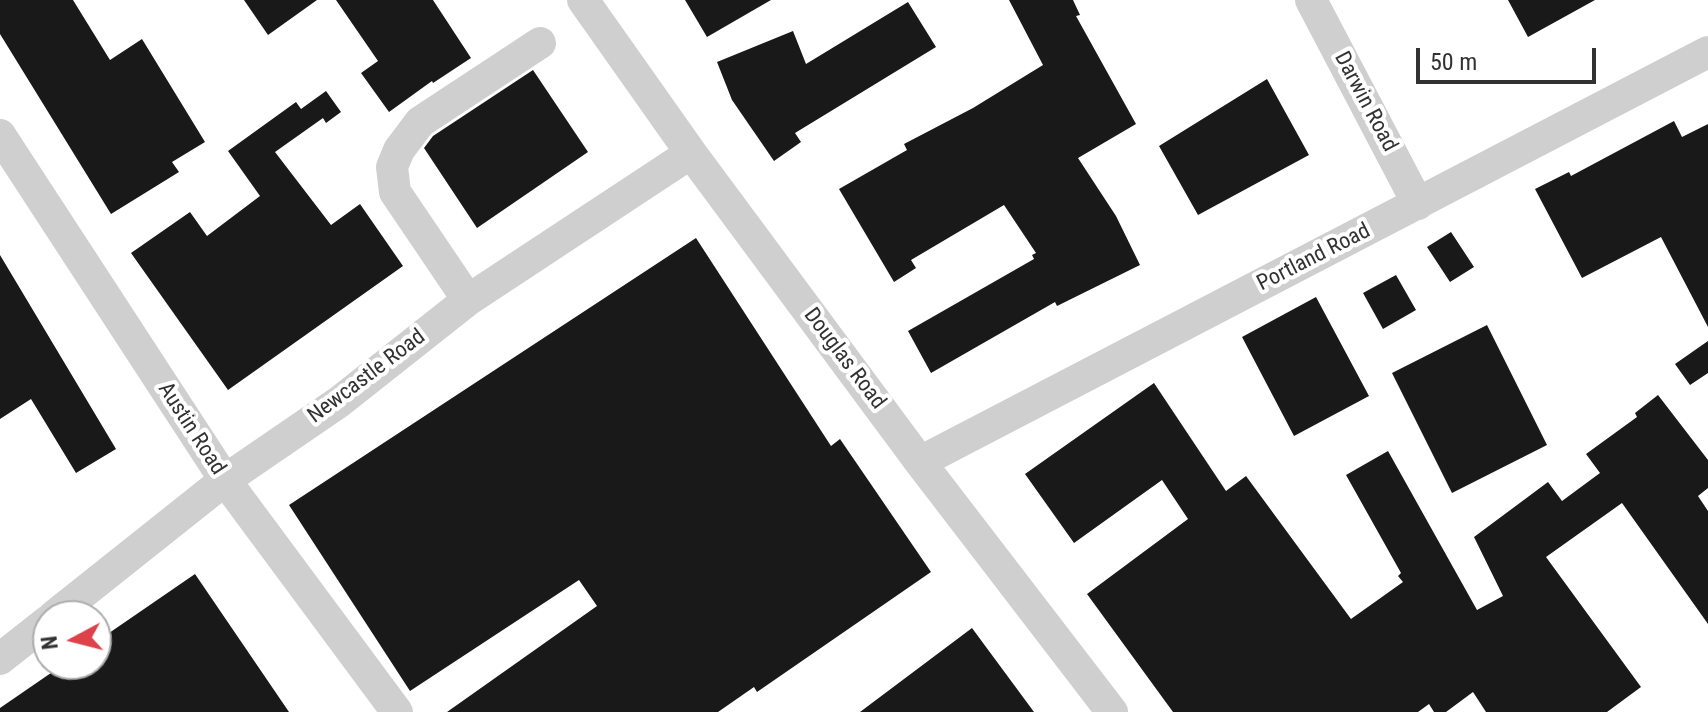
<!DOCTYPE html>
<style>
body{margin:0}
#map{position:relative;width:1708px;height:712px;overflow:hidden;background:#fff;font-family:"Roboto Condensed",sans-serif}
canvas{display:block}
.north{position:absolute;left:32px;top:600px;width:80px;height:80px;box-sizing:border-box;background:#fff;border:2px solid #adadad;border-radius:50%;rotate:263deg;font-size:22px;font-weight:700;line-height:32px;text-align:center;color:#323232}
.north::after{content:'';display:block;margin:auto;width:28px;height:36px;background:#dd414a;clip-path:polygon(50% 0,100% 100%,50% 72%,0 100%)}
.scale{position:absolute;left:1416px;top:48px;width:180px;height:36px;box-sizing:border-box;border:4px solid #323232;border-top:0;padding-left:10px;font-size:24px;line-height:28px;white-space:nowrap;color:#323232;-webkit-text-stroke:6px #fff;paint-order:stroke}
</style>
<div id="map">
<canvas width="1708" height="712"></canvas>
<div class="north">N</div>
<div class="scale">50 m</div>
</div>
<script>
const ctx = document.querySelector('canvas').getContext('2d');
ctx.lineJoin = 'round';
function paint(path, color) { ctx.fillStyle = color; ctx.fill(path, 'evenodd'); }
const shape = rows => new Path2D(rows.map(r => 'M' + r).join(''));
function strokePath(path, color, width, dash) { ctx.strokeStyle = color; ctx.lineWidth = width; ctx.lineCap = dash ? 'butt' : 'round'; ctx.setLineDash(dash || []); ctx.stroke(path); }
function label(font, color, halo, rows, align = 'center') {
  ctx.font = font + ' "Roboto Condensed",sans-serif'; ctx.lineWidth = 8; ctx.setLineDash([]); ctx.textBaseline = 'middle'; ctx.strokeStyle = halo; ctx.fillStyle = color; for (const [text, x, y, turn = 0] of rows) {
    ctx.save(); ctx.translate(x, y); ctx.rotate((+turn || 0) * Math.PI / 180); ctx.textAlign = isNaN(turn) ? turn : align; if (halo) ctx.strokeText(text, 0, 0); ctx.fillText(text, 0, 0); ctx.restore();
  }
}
const building = shape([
 [0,0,73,0,110,60,142,39,205,142,172,162,179,172,111,214,0,34],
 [244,0,317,0,268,35],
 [336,0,433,0,471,58,433,83,432,81,389,112,361,73,378,61],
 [685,0,771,0,707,37],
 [1009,0,1073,0,1080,15,1076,16,1136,124,1078,158,1116,216,1140,265,1057,306,1055,302,931,373,908,331,1034,259,1032,255,1036,253,1004,205,911,260,916,268,894,282,839,189,907,150,904,144,973,108,1043,65],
 [1508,0,1595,0,1528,37],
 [908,2,936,47,795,133,801,142,774,161,732,100,717,62,793,31,806,64],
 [533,70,588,152,477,228,424,148,433,136],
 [1267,79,1309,155,1198,215,1159,146],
 [326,91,341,112,326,123,323,118,275,152,331,225,360,204,403,266,228,390,131,253,190,212,207,236,260,196,228,151,296,102,301,109],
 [1674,121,1682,137,1708,124,1708,327,1661,237,1582,278,1535,189,1569,172,1571,176],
 [1451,232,1474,267,1450,282,1427,247],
 [696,238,831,446,840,439,931,572,757,692,754,687,718,712,447,712,597,606,579,580,410,691,289,505],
 [0,255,116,449,76,473,31,399,0,419],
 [1396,275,1416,310,1383,329,1363,293],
 [1316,297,1369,396,1294,436,1242,337],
 [1487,325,1547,445,1452,493,1392,373],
 [1708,341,1708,373,1690,385,1675,364],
 [1154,383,1226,491,1246,476,1351,619,1403,582,1398,576,1401,573,1346,475,1388,451,1477,610,1503,596,1474,537,1548,482,1562,501,1600,473,1586,454,1637,417,1635,413,1658,395,1708,460,1708,488,1698,496,1708,511,1708,624,1622,503,1546,557,1641,687,1607,712,1486,712,1473,692,1446,712,1434,712,1429,704,1418,712,1173,712,1087,594,1188,519,1162,480,1074,543,1025,474],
 [195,574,289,712,0,712,0,708,64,664,96,664,96,642],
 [972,628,1034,712,860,712]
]);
const minor = shape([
 [583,0,691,153,920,462,1112,712],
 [1311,0,1418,204],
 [0,135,225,480,397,712],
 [468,300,395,192,392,167,399,150,420,122,540,43],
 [920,462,1708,52],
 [54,616,225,480,339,402,468,300,691,153],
 [0,659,48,621]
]);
const streetNames = [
 ["Darwin Road",1365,102,62],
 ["Portland Road",1314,258,-27],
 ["Douglas Road",844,359,53],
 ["Newcastle Road",367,377,-37],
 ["Austin Road",191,429,57]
];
paint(building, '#191919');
strokePath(minor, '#cfcfcf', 32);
label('22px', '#323232', '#fff', streetNames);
</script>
